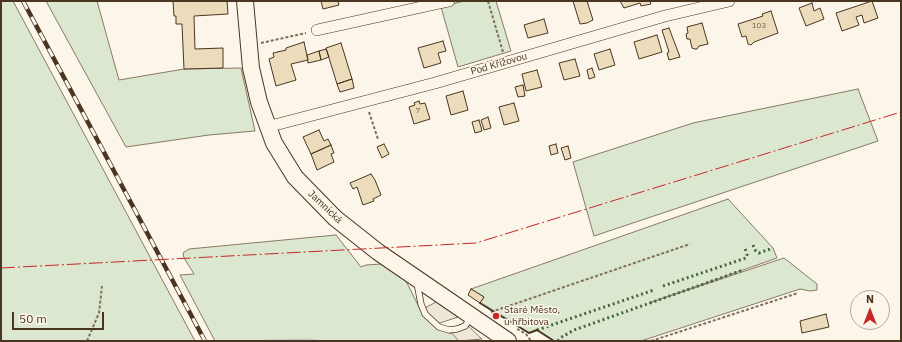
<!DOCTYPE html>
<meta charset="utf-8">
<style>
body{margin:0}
#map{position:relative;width:902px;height:342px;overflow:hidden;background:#fbf6e9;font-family:"IBM Plex Sans",sans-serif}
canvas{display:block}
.frame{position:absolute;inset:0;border:2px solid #4a3520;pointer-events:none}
.north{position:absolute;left:850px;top:290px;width:40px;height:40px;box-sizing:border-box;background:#fbf6e9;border:1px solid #b4a999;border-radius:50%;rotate:0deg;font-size:11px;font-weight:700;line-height:16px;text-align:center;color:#4a3520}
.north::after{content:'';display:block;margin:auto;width:14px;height:18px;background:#c62828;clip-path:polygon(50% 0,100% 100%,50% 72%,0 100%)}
.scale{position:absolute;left:12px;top:312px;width:92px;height:18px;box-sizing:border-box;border:2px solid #4a3520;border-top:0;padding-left:5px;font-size:12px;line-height:14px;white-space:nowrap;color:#4a3520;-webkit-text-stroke:3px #fbf6e9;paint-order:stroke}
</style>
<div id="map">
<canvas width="902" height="342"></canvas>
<div class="frame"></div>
<div class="north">N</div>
<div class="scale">50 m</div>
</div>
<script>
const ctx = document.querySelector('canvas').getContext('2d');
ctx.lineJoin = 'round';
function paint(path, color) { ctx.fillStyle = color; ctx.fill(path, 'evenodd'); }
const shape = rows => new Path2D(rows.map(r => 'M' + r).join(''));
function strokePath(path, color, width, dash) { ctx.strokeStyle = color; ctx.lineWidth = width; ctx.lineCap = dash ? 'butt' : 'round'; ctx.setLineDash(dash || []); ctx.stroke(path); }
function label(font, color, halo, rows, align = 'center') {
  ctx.font = font + ' "IBM Plex Sans",sans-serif'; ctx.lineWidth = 3; ctx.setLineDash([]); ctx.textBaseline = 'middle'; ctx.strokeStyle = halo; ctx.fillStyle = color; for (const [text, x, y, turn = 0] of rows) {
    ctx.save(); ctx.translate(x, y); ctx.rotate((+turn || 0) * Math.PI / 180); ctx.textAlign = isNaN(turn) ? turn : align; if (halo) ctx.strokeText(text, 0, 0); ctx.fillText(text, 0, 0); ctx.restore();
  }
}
const green = shape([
 [1,1,13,1,195,341,1,341,1,1],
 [46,1,97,1,119,80,184,69,241,68,255,131,209,135,126,147,46,1],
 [464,1,496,1,511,51,458,67,441,7,464,1],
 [858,89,878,141,594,236,573,162,693,123,858,89],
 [728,199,773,248,777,258,649,303,784,258,817,284,817,290,810,291,800,289,641,341,554,341,537,330,529,333,493,312,480,303,484,297,471,289,728,199],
 [336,235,361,267,366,265,381,264,405,279,423,315,440,329,450,333,461,334,480,341,215,341,180,275,194,274,184,258,183,253,189,249,336,235]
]);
const parking = shape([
 [436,302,458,317,437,324,423,309,436,302],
 [466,324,482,339,459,341,449,330,466,324]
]);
const stream = shape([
 [266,341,309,340,316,341]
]);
const building = shape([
 [173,1,227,1,228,14,194,16,195,49,223,48,223,68,184,69,182,24,176,24,176,16,174,16,173,1],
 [321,1,338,1,339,5,323,9,321,1],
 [573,1,587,1,593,20,587,23,580,24,573,1],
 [620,1,650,1,651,4,641,6,640,3,624,8,620,1],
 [872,1,878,18,864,23,862,15,856,17,859,25,842,31,836,13,872,1],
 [812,3,814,11,820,8,824,19,806,26,799,8,812,3],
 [771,11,778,33,754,42,751,45,748,44,746,36,742,37,738,24,763,16,762,14,771,11],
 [544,19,548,33,528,38,524,25,544,19],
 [702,23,708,44,699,46,697,49,695,49,692,48,690,39,687,39,686,34,688,33,687,27,702,23],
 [669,28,680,57,669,60,667,53,669,52,662,30,669,28],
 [657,35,662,52,639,59,634,42,657,35],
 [443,41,446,51,438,53,441,63,424,68,418,48,443,41],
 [304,42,308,60,291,64,296,80,276,86,269,59,274,57,273,53,286,50,286,48,304,42],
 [341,43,352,79,337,84,326,48,341,43],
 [326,49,329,57,321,60,319,51,326,49],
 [610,49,615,65,599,70,594,54,610,49],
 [319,51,321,60,308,63,307,55,319,51],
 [575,59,580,76,564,80,559,63,575,59],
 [592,68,595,77,589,79,587,70,592,68],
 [537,70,542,87,526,91,522,74,537,70],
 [352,79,354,88,340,92,337,84,352,79],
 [523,85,525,96,518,97,515,87,523,85],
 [463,91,468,110,451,115,446,96,463,91],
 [419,101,420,104,425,103,430,119,414,124,409,107,415,105,414,103,419,101],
 [514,103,519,121,504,125,499,107,514,103],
 [488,117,491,128,484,130,481,120,488,117],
 [479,120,482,131,475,133,472,122,479,120],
 [319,130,324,141,328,139,331,145,311,154,303,137,319,130],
 [384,144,389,154,382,158,377,147,384,144],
 [556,144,558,153,551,155,549,146,556,144],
 [331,145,334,153,331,154,334,162,317,170,311,154,331,145],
 [568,146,571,158,565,160,561,148,568,146],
 [371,174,375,180,381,195,373,199,374,201,363,205,357,187,353,189,350,183,371,174],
 [471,289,484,297,480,303,468,295,471,289],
 [826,314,829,327,802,333,800,321,826,314]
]);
const path = shape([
 [488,1,503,52],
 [261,43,306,33],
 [369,112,378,139],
 [491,312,690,244],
 [517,329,526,334,531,341],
 [87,341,99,313,102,286],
 [651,341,798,293]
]);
const lane = shape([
 [417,283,421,304,425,314,439,327,449,330,457,329,465,326,471,317]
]);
const street = shape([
 [317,30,449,1],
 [267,127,435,83,665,16,729,1]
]);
const secondary = shape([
 [245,1,251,68,259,102,274,143,295,177,335,218,378,252,508,341]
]);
const rail = shape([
 [23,1,205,341]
]);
const hedge = shape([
 [753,245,755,250,759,253,773,248],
 [663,286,746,258,747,255,745,248],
 [537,330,654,290],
 [558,341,560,338,574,330,743,270]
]);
const wall = shape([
 [480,303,529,333,537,330,554,341]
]);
const power = shape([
 [1,268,476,243,901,112]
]);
const markers = [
 [496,316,4,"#c62828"]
];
const numberNames = [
 ["103",759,26],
 ["7",418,111]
];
const streetNames = [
 ["Pod Křížovou",499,64,-16],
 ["Jamnická",325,207,44]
];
const poiNames = [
 ["Staré Město,",504,310],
 ["u hřbitova",504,322]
];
paint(green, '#dce7d0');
strokePath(green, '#887966', 1);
paint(parking, '#ede7d9');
strokePath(parking, '#887966', 1);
strokePath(stream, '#c9cecd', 3.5);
paint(building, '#ecdcbc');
strokePath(building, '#4a3520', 1);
strokePath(lane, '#4a3520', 7);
strokePath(street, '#4a3520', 12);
strokePath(secondary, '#4a3520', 18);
strokePath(path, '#7f6f5c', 2, [3, 2]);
strokePath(lane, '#fbf6e9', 5.5);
strokePath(street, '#fbf6e9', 11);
strokePath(secondary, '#fbf6e9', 16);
strokePath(rail, '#4a3520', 4.5);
strokePath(rail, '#fbf6e9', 3, [9]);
strokePath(hedge, '#436837', 3, [2, 3]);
strokePath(wall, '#4a3520', 2);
strokePath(power, '#c62828', 1, [14, 3, 2, 3]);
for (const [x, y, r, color] of markers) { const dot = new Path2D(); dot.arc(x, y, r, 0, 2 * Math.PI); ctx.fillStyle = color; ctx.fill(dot); strokePath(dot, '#fbf6e9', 1.5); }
label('8px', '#725f47', null, numberNames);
label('10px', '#4a3520', '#fbf6e9', streetNames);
label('10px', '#4a3520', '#fbf6e9', poiNames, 'left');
</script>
